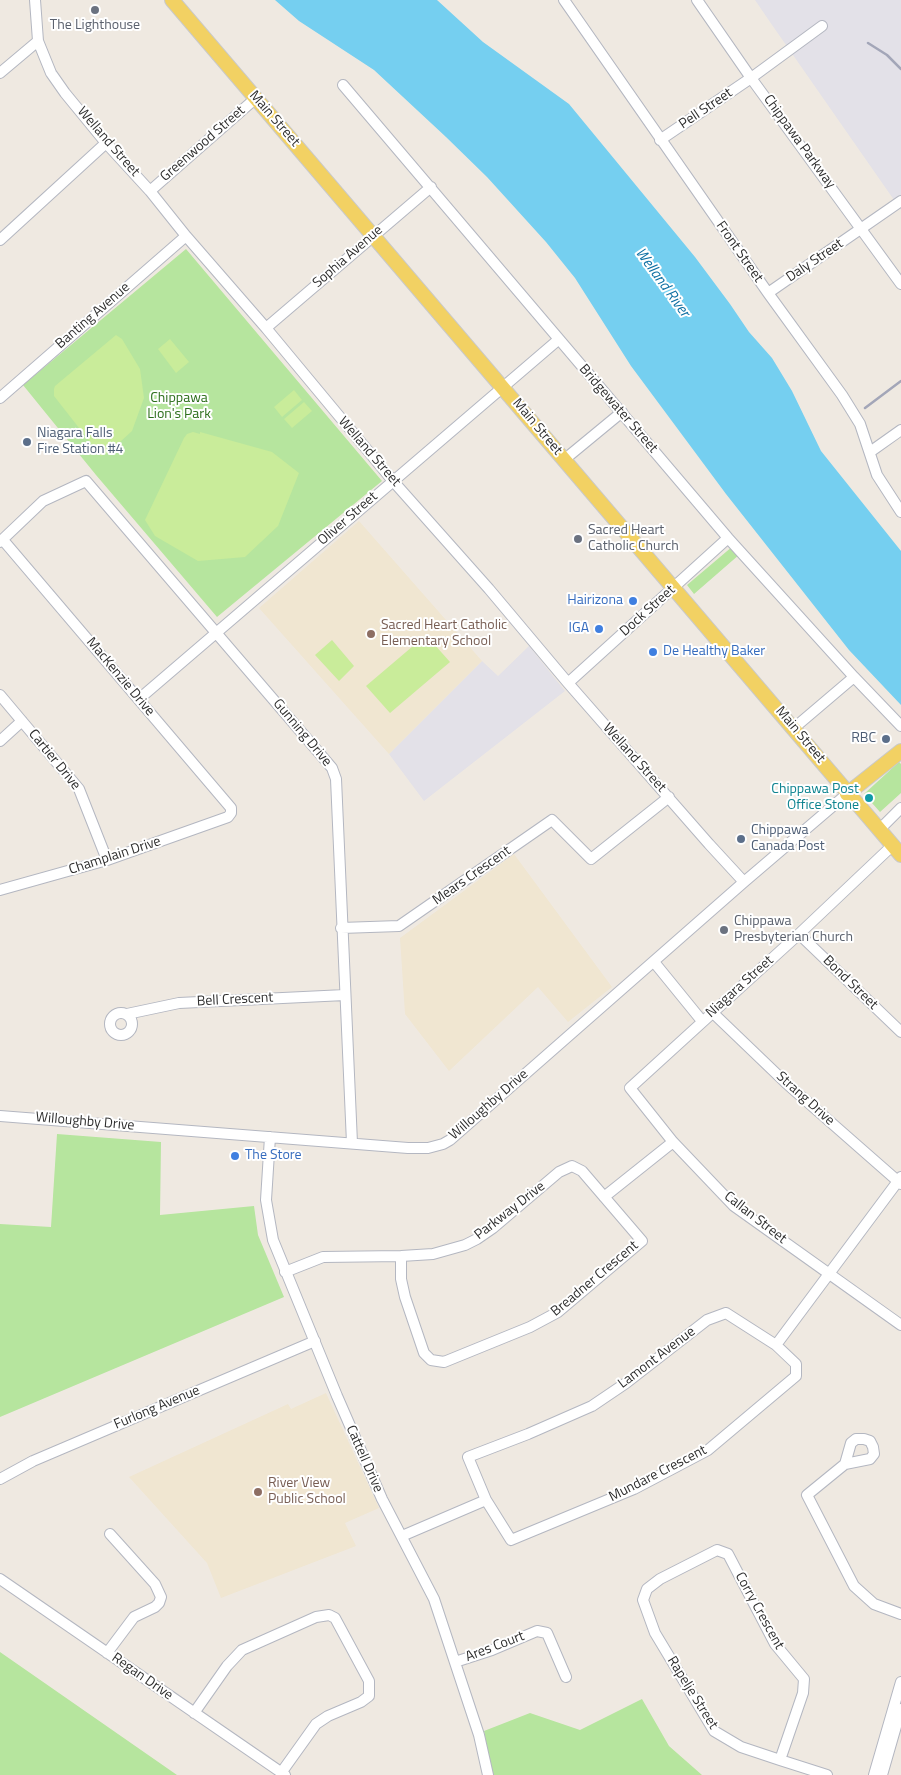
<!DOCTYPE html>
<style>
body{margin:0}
canvas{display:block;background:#efe9e1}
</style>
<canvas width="901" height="1775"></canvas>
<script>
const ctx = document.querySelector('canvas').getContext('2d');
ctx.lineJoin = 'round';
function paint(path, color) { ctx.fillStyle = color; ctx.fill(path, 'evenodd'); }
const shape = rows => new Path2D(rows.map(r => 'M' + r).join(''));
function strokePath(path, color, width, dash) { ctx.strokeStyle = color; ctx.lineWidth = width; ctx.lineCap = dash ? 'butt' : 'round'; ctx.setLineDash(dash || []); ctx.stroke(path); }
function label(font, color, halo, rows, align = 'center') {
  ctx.font = font + ' "Titillium Web",sans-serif'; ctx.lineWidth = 4; ctx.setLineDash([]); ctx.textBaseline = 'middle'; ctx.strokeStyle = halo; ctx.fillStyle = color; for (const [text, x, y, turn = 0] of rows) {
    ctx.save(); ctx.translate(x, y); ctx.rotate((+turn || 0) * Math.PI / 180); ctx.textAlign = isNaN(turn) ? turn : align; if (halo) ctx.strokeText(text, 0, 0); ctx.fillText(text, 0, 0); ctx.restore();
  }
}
const industrial = shape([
 [755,0,901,0,901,210,770,22],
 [529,646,565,691,424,801,389,754,482,661,498,676]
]);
const education = shape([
 [359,521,482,661,389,754,259,608],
 [514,854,612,987,568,1022,538,987,449,1071,405,1014,400,938],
 [326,1393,379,1508,345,1523,356,1546,221,1598,207,1563,129,1477,288,1404,291,1409]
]);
const green = shape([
 [186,249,382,481,217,617,96,475,23,385],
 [733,546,740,554,694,594,687,585],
 [899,762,901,764,901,793,880,812,864,794],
 [57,1134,161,1142,160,1215,254,1206,258,1235,284,1297,0,1417,0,1224,51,1227],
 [0,1652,177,1775,0,1775],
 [642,1699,669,1746,702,1775,492,1775,484,1731,530,1713,580,1730]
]);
const pitch = shape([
 [116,335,122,339,140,369,144,398,132,431,108,453,101,456,54,396,54,389,55,386],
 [170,339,189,362,176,373,158,349],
 [294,390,302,400,282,417,274,407],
 [304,402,312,411,292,428,284,419],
 [193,432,200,434,200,432,272,452,299,473,278,526,245,557,198,561,155,536,145,520,184,438,187,434],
 [426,635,450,662,390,713,366,686],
 [332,640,354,666,339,681,315,655]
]);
const water = shape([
 [275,0,437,0,483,42,569,104,695,257,730,304,749,332,772,358,792,391,821,451,901,551,901,705,849,650,726,494,631,366,575,278,546,242,487,177,446,137,374,70,299,21]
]);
const minor = shape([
 [35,0,38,41,51,73,65,93,106,143,150,191,186,236,266,328,393,481,489,589,568,683,709,844,744,882],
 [564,0,768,293,842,395,860,424,877,475,901,512],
 [697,0,751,78,901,284],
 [0,73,38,41],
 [343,85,728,538,854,677,901,726],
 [660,140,751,78,822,26],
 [150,191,256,98],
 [0,240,106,143],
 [768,293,901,201],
 [266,328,431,187],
 [0,398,186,236],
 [870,452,901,430],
 [565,459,622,412],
 [0,542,43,501,86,481,332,768,336,779,352,1143],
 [568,683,728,538],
 [0,695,79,789,107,860],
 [139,699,558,340],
 [794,728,854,677],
 [0,741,22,721],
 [879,830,901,808],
 [893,845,799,934,630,1088,673,1142,734,1206,901,1325],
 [0,890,107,860,228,817,231,813,231,808,3,540],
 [341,928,399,926,552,820,591,859,669,797],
 [799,934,901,1032],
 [654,962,702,1021],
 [712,1012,786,1083,901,1184],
 '110 1024a11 11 0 1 1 22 0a11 11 0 1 1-22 0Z',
 [127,1014,179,1003,345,995],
 [0,1116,408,1148,428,1148,443,1144,450,1140,744,882,847,794],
 [270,1137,266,1200,273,1240,337,1396,382,1499,434,1599,479,1735,488,1775],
 [604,1197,673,1142],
 [285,1272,323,1257,401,1256,433,1254,465,1245,477,1239,493,1228,559,1172,572,1166,582,1171,642,1241,558,1312,530,1327,444,1362,431,1360,424,1353,405,1297,401,1279,401,1256],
 [726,1313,776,1345,796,1364,796,1376,708,1450,634,1489,511,1540,486,1500,468,1457,528,1434,592,1406,626,1383,707,1320,726,1313],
 [776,1345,901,1177],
 [845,1464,851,1443,856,1439,864,1439,870,1441,873,1447,874,1454,870,1459,845,1464,807,1495,854,1586,874,1604,901,1614],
 [0,1479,33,1461,315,1341],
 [402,1536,486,1500],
 [0,1579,285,1775],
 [107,1653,134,1617,155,1607,159,1603,161,1597,155,1584,110,1534],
 [455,1662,492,1650,537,1631,547,1633,566,1677],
 [194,1713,227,1666,242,1650,316,1617,329,1615,335,1618,369,1681,369,1696,361,1702,328,1716,316,1724,281,1773],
 [780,1760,803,1693,804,1679,775,1644,728,1554,717,1550,660,1579,647,1589,643,1600,655,1633,714,1731,741,1747,780,1760,827,1775],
 [874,1775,901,1682],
 [882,1775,901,1709]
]);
const major = shape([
 [172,0,901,855],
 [847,794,901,751]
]);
const rail = shape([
 [868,43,887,55,901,69],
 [865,408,901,381]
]);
const markers = [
 [95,10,5,"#6b7280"],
 [27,442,5,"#5c6f8a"],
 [578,539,5,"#6b7280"],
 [633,601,5,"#3f7fe0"],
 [599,629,5,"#3f7fe0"],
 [371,634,5,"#8d6e63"],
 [653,652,5,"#3f7fe0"],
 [886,739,5,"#5c6f8a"],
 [869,798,5,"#0f9aa8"],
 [741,839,5,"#5c6f8a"],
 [724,930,5,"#6b7280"],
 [235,1156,5,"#3f7fe0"],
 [258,1492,5,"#8d6e63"]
];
const worshipNames = [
 ["The Lighthouse",95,26,"center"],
 ["Sacred Heart",588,531],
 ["Catholic Church",588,547],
 ["Chippawa",734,922],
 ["Presbyterian Church",734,938]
];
const streetNames = [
 ["Pell Street",706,109,-34],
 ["Main Street",274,119,49],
 ["Welland Street",108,142,49],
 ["Chippawa Parkway",799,142,54],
 ["Greenwood Street",203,144,-41],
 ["Front Street",739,252,55],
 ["Sophia Avenue",348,257,-41],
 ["Daly Street",815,261,-34],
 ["Banting Avenue",93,316,-41],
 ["Bridgewater Street",618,409,49],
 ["Main Street",537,427,50],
 ["Welland Street",369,452,49],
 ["Oliver Street",348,519,-41],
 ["Dock Street",648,611,-42],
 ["MacKenzie Drive",120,677,50],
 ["Gunning Drive",302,733,50],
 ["Main Street",800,735,50],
 ["Welland Street",634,758,48],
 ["Cartier Drive",54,760,51],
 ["Champlain Drive",115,856,-18],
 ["Mears Crescent",472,876,-35],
 ["Bond Street",850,983,44],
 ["Niagara Street",740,987,-42],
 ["Bell Crescent",235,1000,-3],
 ["Strang Drive",805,1099,42],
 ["Willoughby Drive",489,1105,-41],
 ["Willoughby Drive",85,1122,5],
 ["Parkway Drive",510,1211,-38],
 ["Callan Street",755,1218,38],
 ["Breadner Crescent",595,1279,-40],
 ["Lamont Avenue",657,1358,-37],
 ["Furlong Avenue",157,1408,-23],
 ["Cattell Drive",364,1459,66],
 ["Mundare Crescent",658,1474,-27],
 ["Corry Crescent",759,1611,61],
 ["Ares Court",495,1647,-21],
 ["Regan Drive",142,1677,35],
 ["Rapelje Street",692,1693,58]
];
const parkNames = [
 ["Chippawa",179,399],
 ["Lion's Park",179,415]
];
const serviceNames = [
 ["Niagara Falls",37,434],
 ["Fire Station #4",37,450],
 ["RBC",876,739,"right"],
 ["Chippawa",751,831],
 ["Canada Post",751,847]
];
const shopNames = [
 ["Hairizona",623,601],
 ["IGA",589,629],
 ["De Healthy Baker",663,652,"left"],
 ["The Store",245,1156,"left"]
];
const educationNames = [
 ["Sacred Heart Catholic",381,626],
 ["Elementary School",381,642],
 ["River View",268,1484],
 ["Public School",268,1500]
];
const cultureNames = [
 ["Chippawa Post",859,790],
 ["Office Stone",859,806]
];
const waterNames = [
 ["Welland River",662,283,54]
];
paint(industrial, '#e3e1e8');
paint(education, '#f0e6d1');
paint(green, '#b6e59e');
paint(pitch, '#c9ec9a');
paint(water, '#75cff0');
strokePath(minor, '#b4b7c1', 12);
strokePath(major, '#c9c9c9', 16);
strokePath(minor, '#fff', 10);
strokePath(major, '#f2d163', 14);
strokePath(rail, '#a3a6b8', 2.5);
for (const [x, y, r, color] of markers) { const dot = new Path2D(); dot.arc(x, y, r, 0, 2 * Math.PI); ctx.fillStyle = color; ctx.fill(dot); strokePath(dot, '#fff', 2); }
label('14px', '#5b616d', '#fff', worshipNames, 'left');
label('14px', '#2e2e2e', '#fff', streetNames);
label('14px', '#2c6e1b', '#fff', parkNames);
label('14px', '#4e5e75', '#fff', serviceNames, 'left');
label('14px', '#366cbe', '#fff', shopNames, 'right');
label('14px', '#785e54', '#fff', educationNames, 'left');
label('14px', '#0d838f', '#fff', cultureNames, 'right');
label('italic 15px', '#0d6fa3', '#fff', waterNames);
</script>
